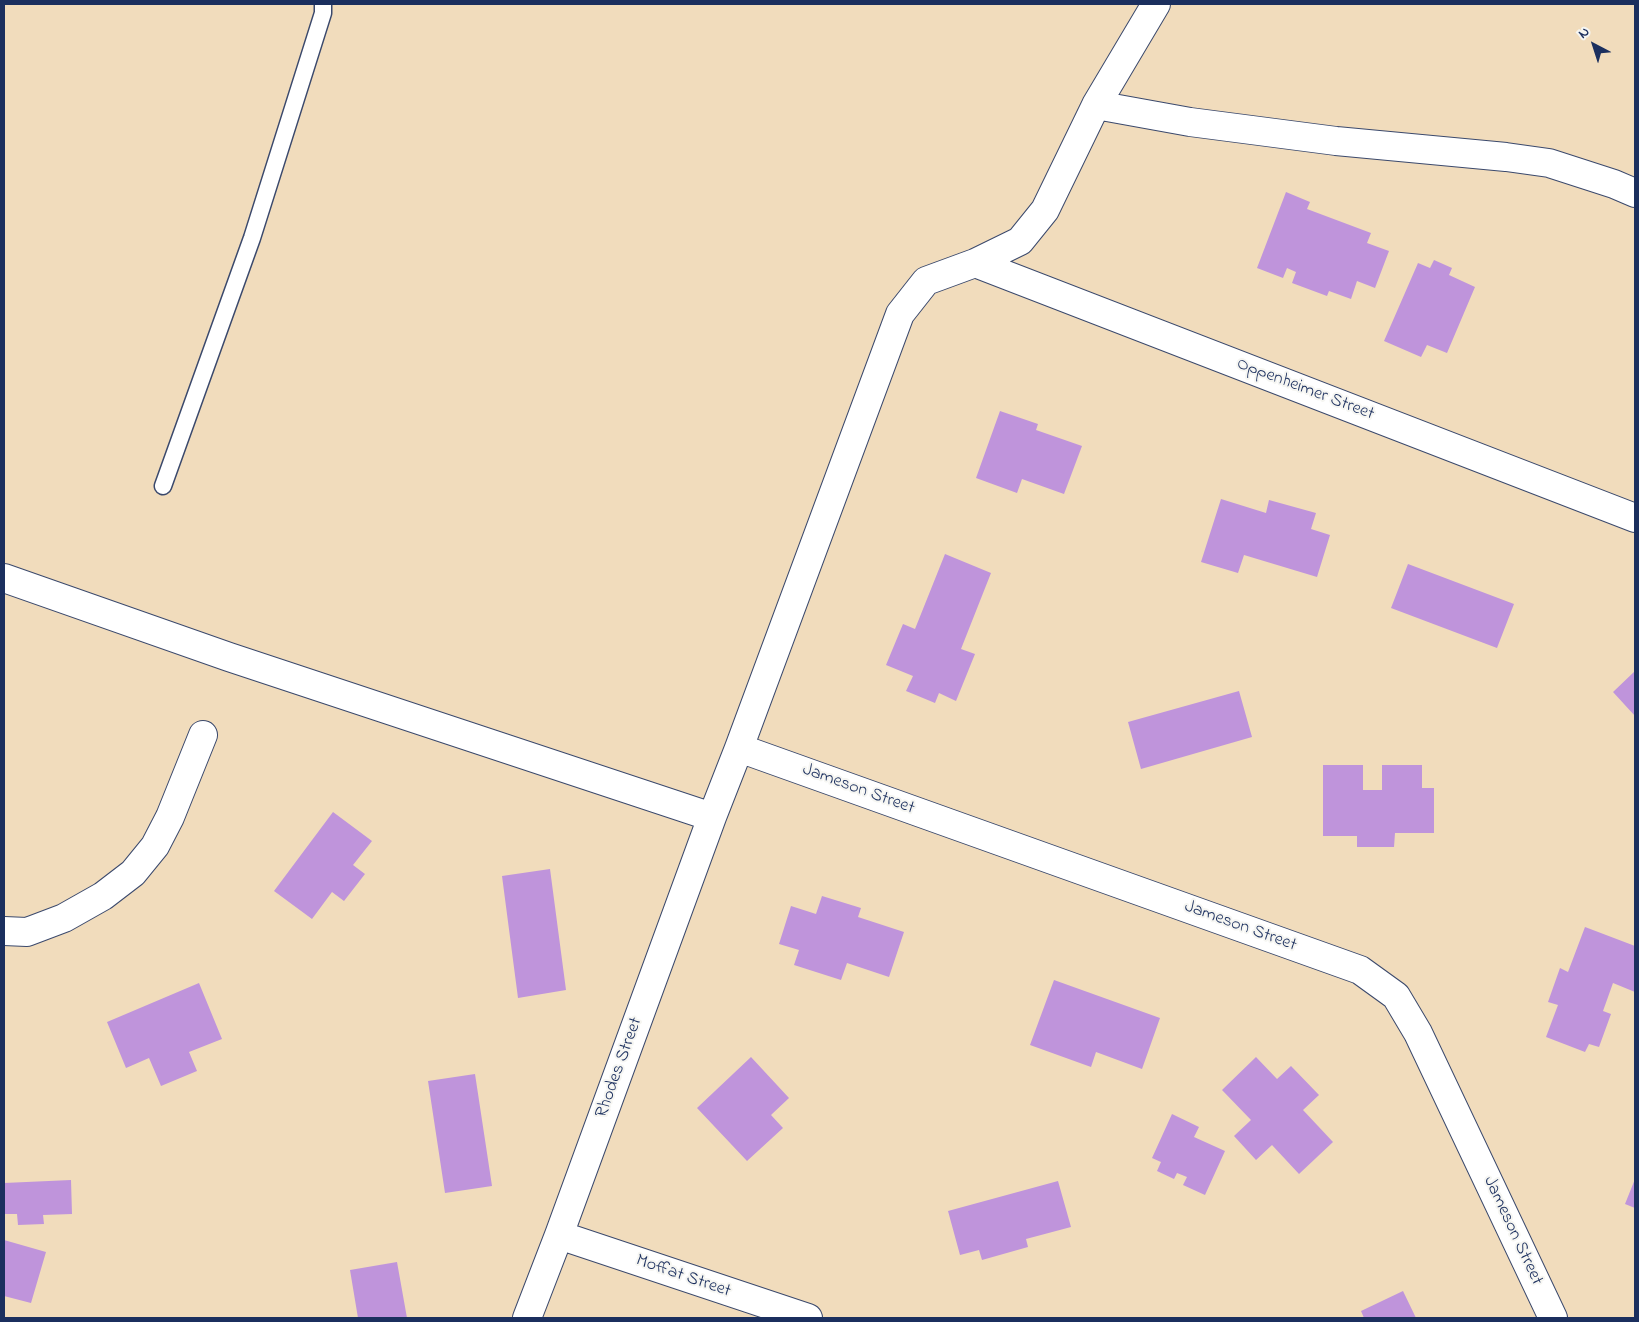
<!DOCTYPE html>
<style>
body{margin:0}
#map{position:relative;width:1639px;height:1322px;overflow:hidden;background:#f1dcbc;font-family:"Indie Flower",sans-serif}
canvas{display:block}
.frame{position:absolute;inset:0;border:5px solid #1b2f5e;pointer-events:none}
.north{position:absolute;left:1569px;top:20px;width:50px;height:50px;-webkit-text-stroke:4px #f6f6f2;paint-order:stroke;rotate:320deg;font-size:14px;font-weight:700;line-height:20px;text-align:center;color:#1b2f5e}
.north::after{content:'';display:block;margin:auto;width:18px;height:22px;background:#1b2f5e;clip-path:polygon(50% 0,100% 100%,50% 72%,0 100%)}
</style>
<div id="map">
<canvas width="1639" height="1322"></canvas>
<div class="frame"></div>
<div class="north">N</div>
</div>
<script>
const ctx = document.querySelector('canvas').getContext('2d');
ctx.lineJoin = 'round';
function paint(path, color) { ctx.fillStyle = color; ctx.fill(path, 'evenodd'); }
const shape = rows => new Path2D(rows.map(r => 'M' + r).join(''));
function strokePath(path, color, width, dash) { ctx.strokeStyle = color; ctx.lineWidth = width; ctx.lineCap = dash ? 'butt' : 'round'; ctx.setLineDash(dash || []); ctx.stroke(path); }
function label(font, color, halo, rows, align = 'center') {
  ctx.font = font + ' "Indie Flower",sans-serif'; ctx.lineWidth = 4; ctx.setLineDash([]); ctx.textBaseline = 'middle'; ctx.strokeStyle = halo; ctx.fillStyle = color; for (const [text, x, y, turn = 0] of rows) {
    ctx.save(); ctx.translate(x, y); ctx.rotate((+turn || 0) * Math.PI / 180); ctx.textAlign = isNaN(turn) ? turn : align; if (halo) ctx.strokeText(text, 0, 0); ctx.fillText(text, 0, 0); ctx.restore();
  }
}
const building = shape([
 [1286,192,1310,202,1307,209,1371,233,1367,243,1389,251,1375,288,1357,281,1351,299,1329,291,1327,296,1292,283,1296,272,1287,268,1283,278,1257,268],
 [1434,260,1452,268,1449,275,1475,287,1447,353,1427,345,1421,357,1384,341,1418,263,1430,268],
 [1000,411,1038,424,1036,430,1082,446,1064,494,1022,479,1017,493,976,478],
 [1221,499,1266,513,1269,500,1316,513,1311,529,1330,535,1317,577,1244,555,1238,573,1201,562],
 [945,554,991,573,961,649,975,654,956,701,939,693,935,703,906,691,913,676,886,665,903,624,915,629],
 [1408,564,1514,604,1497,648,1391,608],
 [1635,671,1635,716,1613,692],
 [1239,691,1252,737,1141,769,1128,722],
 [1323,765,1363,765,1363,790,1382,790,1382,765,1422,765,1422,788,1434,788,1434,833,1395,833,1394,847,1357,847,1357,836,1323,836],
 [333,812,372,841,353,865,365,874,344,901,332,892,312,919,274,891],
 [550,869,566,990,518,998,502,876],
 [822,896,861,908,858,917,904,932,889,977,847,963,841,980,794,965,799,950,779,944,791,906,816,914],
 [1585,927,1635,946,1635,992,1613,983,1603,1011,1611,1014,1599,1047,1589,1044,1585,1052,1546,1037,1558,1005,1548,1002,1560,968,1568,972],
 [1054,980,1160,1018,1142,1069,1096,1052,1091,1067,1030,1045],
 [199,983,222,1039,189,1052,197,1071,161,1086,149,1058,126,1068,107,1022],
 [751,1057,789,1098,771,1115,783,1128,747,1161,697,1108],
 [1256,1057,1277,1079,1291,1066,1319,1095,1303,1110,1333,1142,1299,1174,1272,1145,1256,1160,1234,1136,1251,1120,1222,1090],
 [475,1074,492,1186,445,1193,428,1081],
 [1172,1114,1199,1127,1194,1137,1225,1151,1205,1195,1183,1185,1187,1177,1177,1173,1174,1179,1157,1171,1161,1162,1152,1158],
 [1635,1179,1635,1208,1625,1204],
 [71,1180,72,1214,43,1215,44,1224,18,1225,17,1214,4,1214,4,1183],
 [1058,1181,1071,1227,1026,1239,1028,1247,982,1260,979,1250,960,1255,948,1211],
 [4,1240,46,1252,31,1303,4,1296],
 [397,1262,407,1318,358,1318,350,1270],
 [1403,1291,1416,1318,1364,1318,1361,1311]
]);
const lane = shape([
 [163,486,252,238,323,13,323,4]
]);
const street = shape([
 [1096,105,1190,122,1336,141,1506,157,1549,163,1614,184,1635,193],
 [975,263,1635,518],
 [4,578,229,657,712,817],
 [739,748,1360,970,1396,996,1418,1033,1553,1318],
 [4,931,27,932,64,918,103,896,133,873,155,846,170,817,203,735],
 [559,1235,808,1318],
 [527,1318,559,1235,712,817,739,748,900,314,926,281,975,263,1020,241,1045,210,1096,105,1156,4]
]);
const streetNames = [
 ["Oppenheimer Street",1305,390,21],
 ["Jameson Street",858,790,20],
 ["Jameson Street",1240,927,20],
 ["Rhodes Street",620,1068,-70],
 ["Jameson Street",1512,1231,65],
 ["Moffat Street",683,1277,19]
];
paint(building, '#bf94db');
strokePath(lane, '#3b496c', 19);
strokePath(street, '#3b496c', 30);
strokePath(lane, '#fff', 16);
strokePath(street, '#fff', 28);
label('18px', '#1b2f5e', '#f6f6f2', streetNames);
</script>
